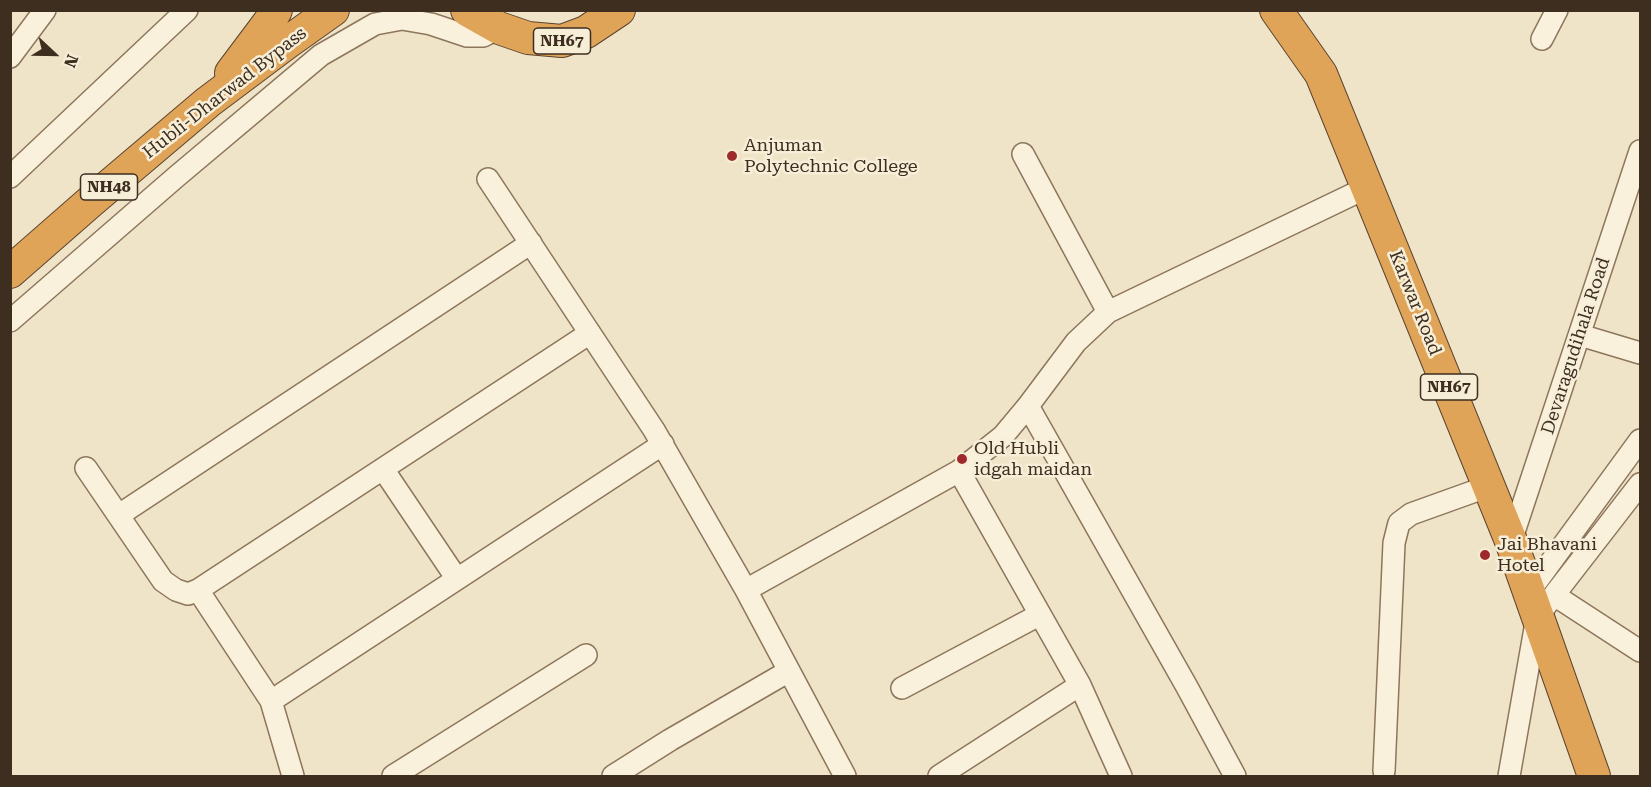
<!DOCTYPE html>
<style>
body{margin:0}
#map{position:relative;width:1651px;height:787px;overflow:hidden;background:#f0e4c8;font-family:"Roboto Serif",serif}
canvas{display:block}
.frame{position:absolute;inset:0;border:12px solid #3d2e20;pointer-events:none}
.north{position:absolute;left:24px;top:24px;width:60px;height:60px;-webkit-text-stroke:4px #f7eed8;paint-order:stroke;rotate:112deg;font-size:16px;font-weight:700;line-height:24px;text-align:center;color:#3d2e20}
.north::after{content:'';display:block;margin:auto;width:21px;height:27px;background:#3d2e20;clip-path:polygon(50% 0,100% 100%,50% 72%,0 100%)}
</style>
<div id="map">
<canvas width="1651" height="787"></canvas>
<div class="frame"></div>
<div class="north">N</div>
</div>
<script>
const ctx = document.querySelector('canvas').getContext('2d');
ctx.lineJoin = 'round';
const shape = rows => new Path2D(rows.map(r => 'M' + r).join(''));
function strokePath(path, color, width, dash) { ctx.strokeStyle = color; ctx.lineWidth = width; ctx.lineCap = dash ? 'butt' : 'round'; ctx.setLineDash(dash || []); ctx.stroke(path); }
function label(font, color, halo, rows, align = 'center') {
  ctx.font = font + ' "Roboto Serif",serif'; ctx.lineWidth = 5; ctx.setLineDash([]); ctx.textBaseline = 'middle'; ctx.strokeStyle = halo; ctx.fillStyle = color; for (const [text, x, y, turn = 0] of rows) {
    ctx.save(); ctx.translate(x, y); ctx.rotate((+turn || 0) * Math.PI / 180); ctx.textAlign = isNaN(turn) ? turn : align; if (halo) ctx.strokeText(text, 0, 0); ctx.fillText(text, 0, 0); ctx.restore();
  }
}
const minor = shape([
 [1542,39,1557,10],
 [10,57,45,10],
 [1023,154,1108,312],
 [10,177,187,10],
 [488,179,654,430,746,590,845,776],
 [10,321,176,177,321,55,375,24,402,19,431,24,467,36,483,36,499,28],
 [1580,335,1640,353],
 [1028,406,1187,687,1235,776],
 [86,468,163,581,176,590,188,594,198,590,590,333],
 [383,469,457,579],
 [959,471,1080,685,1121,776],
 [119,515,531,243],
 [1511,541,1640,151],
 [198,590,271,701,293,776],
 [746,590,959,471,1003,436,1028,406,1076,342,1108,312,1368,187],
 [1529,592,1640,440],
 [1554,595,1640,651],
 [902,688,1039,615],
 [271,701,663,444],
 [1384,771,1394,543,1399,523,1411,514,1489,486],
 [393,776,586,655],
 [613,776,670,740,789,671],
 [939,776,1080,685],
 [1509,776,1537,617,1640,484]
]);
const highway = shape([
 [467,10,499,28,528,38,562,41,586,32,619,10],
 [1276,10,1321,74,1511,541,1594,776],
 [231,73,270,21,276,10],
 [10,272,90,202,208,102,288,42,333,10]
]);
const markers = [
 [732,156,6,"#9e2a2b"],
 [962,459,6,"#9e2a2b"],
 [1485,555,6,"#9e2a2b"]
];
const shields = [
 [562,41,57],
 [109,187,57],
 [1449,387,57]
];
const shieldNames = [
 ["NH67",562,41],
 ["NH48",109,187],
 ["NH67",1449,387]
];
const streetNames = [
 ["Hubli-Dharwad Bypass",225,93,-38],
 ["Karwar Road",1415,303,68],
 ["Devaragudihala Road",1576,346,-72]
];
const poiNames = [
 ["Anjuman",744,146],
 ["Polytechnic College",744,167],
 ["Old Hubli",974,449],
 ["idgah maidan",974,470],
 ["Jai Bhavani",1497,545],
 ["Hotel",1497,566]
];
strokePath(minor, '#8d765c', 24);
strokePath(highway, '#5b4430', 34);
strokePath(minor, '#faf1dc', 21);
strokePath(highway, '#e0a458', 32);
for (const [x, y, r, color] of markers) { const dot = new Path2D(); dot.arc(x, y, r, 0, 2 * Math.PI); ctx.fillStyle = color; ctx.fill(dot); strokePath(dot, '#f7eed8', 2); }
for (const [x, y, w] of shields) { const box = new Path2D(); box.roundRect(x - w / 2, y - 13, w, 26, 4.5); ctx.fillStyle = '#f7eed8'; ctx.fill(box); strokePath(box, '#3d2e20', 1.5); }
label('bold 16px', '#3d2e20', null, shieldNames);
label('18px', '#3d2e20', '#f7eed8', streetNames);
label('18px', '#3d2e20', '#f7eed8', poiNames, 'left');
</script>
